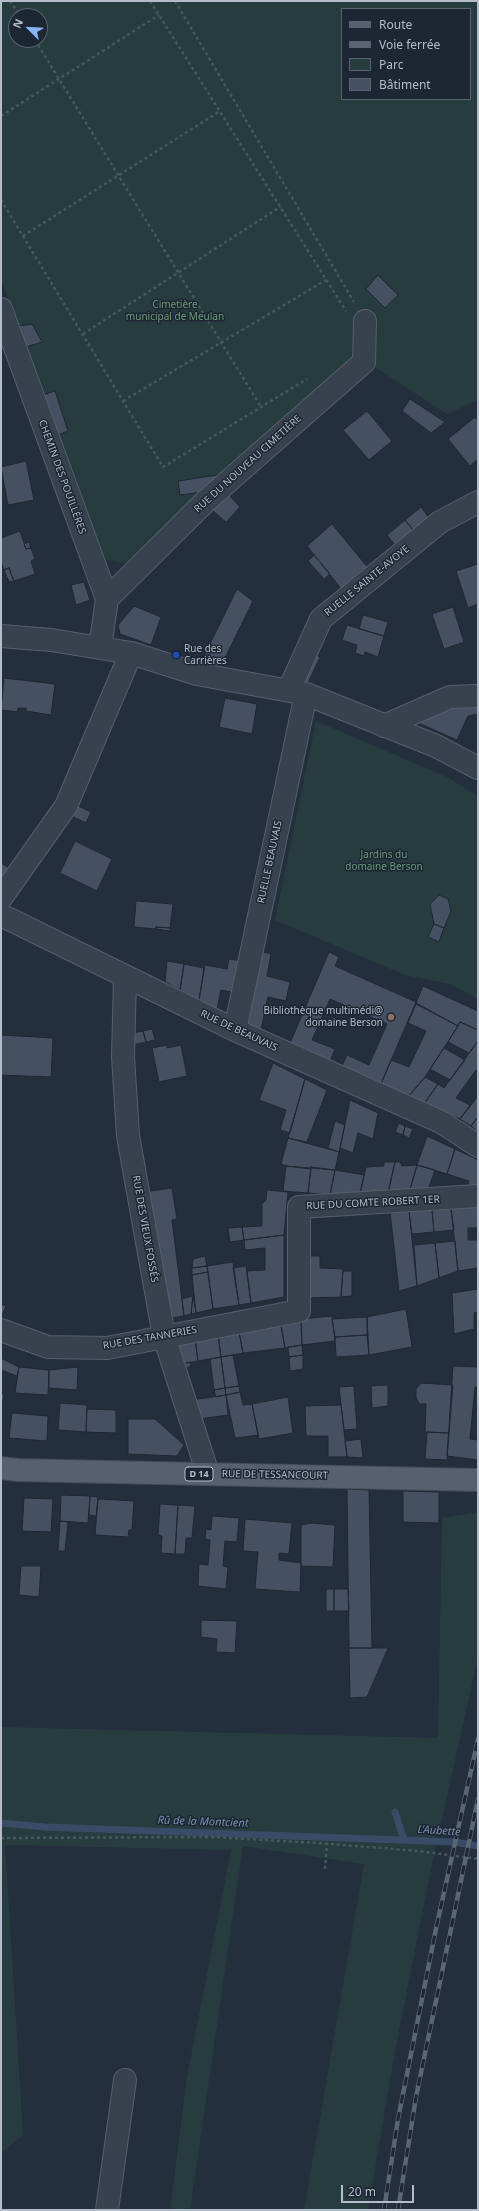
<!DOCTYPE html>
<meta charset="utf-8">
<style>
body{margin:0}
#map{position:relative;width:479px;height:2211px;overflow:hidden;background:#242f3e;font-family:"Noto Sans",sans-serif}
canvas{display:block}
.frame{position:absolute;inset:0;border:2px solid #b4bcc9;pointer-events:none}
.legend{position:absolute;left:341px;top:8px;width:130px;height:92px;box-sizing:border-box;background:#1d2633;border:1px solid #59626f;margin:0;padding:5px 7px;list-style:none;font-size:12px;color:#b4bcc9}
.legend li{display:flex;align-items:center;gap:8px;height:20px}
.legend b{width:20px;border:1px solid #59626f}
.north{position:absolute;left:8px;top:8px;width:40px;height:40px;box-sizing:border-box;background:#1d2633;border:1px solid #59626f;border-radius:50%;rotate:294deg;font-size:11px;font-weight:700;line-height:16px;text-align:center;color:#b4bcc9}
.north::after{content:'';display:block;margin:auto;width:14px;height:18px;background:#8ab4f8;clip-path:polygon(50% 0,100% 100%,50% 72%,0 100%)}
.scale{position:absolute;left:341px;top:2185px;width:73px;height:18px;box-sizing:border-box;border:2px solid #b4bcc9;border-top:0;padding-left:5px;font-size:12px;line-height:14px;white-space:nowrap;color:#b4bcc9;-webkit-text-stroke:3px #1d2633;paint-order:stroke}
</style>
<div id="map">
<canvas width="479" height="2211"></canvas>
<div class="frame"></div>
<ul class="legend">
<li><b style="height:5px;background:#56606e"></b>Route</li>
<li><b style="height:5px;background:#5a6575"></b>Voie ferrée</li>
<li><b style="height:11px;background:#263c3f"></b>Parc</li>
<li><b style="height:11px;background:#455162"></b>Bâtiment</li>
</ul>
<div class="north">N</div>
<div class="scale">20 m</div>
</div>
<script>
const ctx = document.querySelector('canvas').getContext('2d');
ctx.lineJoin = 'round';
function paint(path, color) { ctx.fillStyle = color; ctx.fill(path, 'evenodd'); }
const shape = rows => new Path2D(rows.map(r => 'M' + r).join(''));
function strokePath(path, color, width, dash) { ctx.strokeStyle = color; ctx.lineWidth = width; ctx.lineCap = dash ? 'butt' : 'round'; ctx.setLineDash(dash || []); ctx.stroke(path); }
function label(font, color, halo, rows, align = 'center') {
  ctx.font = font + ' "Noto Sans",sans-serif'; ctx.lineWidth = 3; ctx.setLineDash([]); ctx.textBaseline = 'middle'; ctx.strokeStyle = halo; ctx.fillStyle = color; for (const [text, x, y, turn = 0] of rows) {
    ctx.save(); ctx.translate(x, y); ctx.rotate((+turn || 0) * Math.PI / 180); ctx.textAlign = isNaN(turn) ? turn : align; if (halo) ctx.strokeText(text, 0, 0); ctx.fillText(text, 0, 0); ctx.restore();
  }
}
const green = shape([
 [1,1,478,1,478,400,447,414,358,356,129,564,99,558,1,279],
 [342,9,470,9,470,99,342,99],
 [16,16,40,16,40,40,16,40],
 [316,721,449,778,478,797,478,999,450,984,405,975,275,920],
 [478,1512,478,1657,434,1855,395,2051,368,2210,304,2210,364,1864,243,1846,190,2210,170,2210,187,2077,231,1850,5,1845,23,2135,1,2153,1,1727,438,1738,442,1518]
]);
const stream = shape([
 [395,1812,404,1840],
 [1,1823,45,1827,454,1842,478,1846]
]);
const building = shape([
 [378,275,398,295,385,308,366,289,378,275],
 [32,324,42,342,20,349,12,327,32,324],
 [55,391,68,431,50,438,37,397,55,391],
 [410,399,445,422,431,433,402,411,410,399],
 [367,411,392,441,369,460,343,430,367,411],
 [475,417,478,421,478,459,470,466,448,439,475,417],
 [26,461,34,500,8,505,1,467,26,461],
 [218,475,203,492,180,495,178,481,218,475],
 [228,494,240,507,226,522,212,510,228,494],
 [421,507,430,519,414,531,405,520,421,507],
 [405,520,414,531,396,546,387,535,405,520],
 [332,524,369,569,343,591,307,546,332,524],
 [20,531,26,549,31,548,35,559,31,561,35,574,14,581,9,568,4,570,1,561,1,538,20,531],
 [29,542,31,548,26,549,24,544,29,542],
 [314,555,330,574,324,579,308,561,314,555],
 [478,564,478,604,468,608,456,571,478,564],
 [9,568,14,581,9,582,4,570,9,568],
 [84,582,90,600,76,605,71,585,84,582],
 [237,589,253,601,221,666,200,664,237,589],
 [134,606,161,617,151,645,120,634,118,625,134,606],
 [453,607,464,642,444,649,432,614,453,607],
 [363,615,388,622,384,636,359,629,363,615],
 [347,625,384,636,378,657,365,652,364,656,355,653,357,645,342,640,347,625],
 [309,651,320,657,308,683,295,679,309,651],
 [4,678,55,684,51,715,26,711,26,708,18,708,17,712,1,710,4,678],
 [225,698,257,704,252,734,219,727,225,698],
 [478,703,478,714,468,716,457,740,416,722,436,709,478,703],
 [72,803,91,812,86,823,65,813,72,803],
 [75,841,112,859,97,891,60,873,75,841],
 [1,863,14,871,1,889,1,863],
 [439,895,448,899,451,911,444,928,434,924,430,904,439,895],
 [136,901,173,904,170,928,156,927,156,929,134,927,136,901],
 [434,924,444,928,439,942,428,937,434,924],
 [156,927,170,928,170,931,156,929,156,927],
 [256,950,271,954,267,976,290,982,286,1001,268,997,261,1030,239,1020,256,950],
 [329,952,339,957,335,966,416,1002,381,1084,342,1066,347,1055,369,1065,387,1024,330,999,312,1040,335,1049,330,1061,290,1043,329,952],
 [229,959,243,961,236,993,221,990,217,1009,199,1000,205,965,227,969,229,959],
 [167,961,184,964,180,990,165,982,167,961],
 [184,964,204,968,199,1000,180,990,184,964],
 [423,986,478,1011,478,1030,460,1022,458,1026,416,1003,423,986],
 [416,1004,458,1026,425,1077,408,1097,381,1084,391,1060,409,1067,426,1031,408,1023,416,1004],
 [460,1022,478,1030,478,1041,469,1053,448,1042,460,1022],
 [152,1029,155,1040,146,1042,143,1031,152,1029],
 [143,1031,146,1042,128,1046,127,1034,143,1031],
 [1,1035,53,1038,51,1077,1,1075,1,1035],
 [478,1041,478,1071,476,1070,456,1098,470,1105,460,1119,424,1104,438,1084,444,1088,478,1041],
 [167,1045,167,1048,181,1045,187,1076,159,1082,152,1048,167,1045],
 [444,1048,465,1060,450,1080,430,1069,444,1048],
 [273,1063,305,1079,290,1133,280,1130,286,1110,259,1100,273,1063],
 [425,1077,438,1084,424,1104,408,1097,425,1077],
 [305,1079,327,1090,307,1142,288,1138,305,1079],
 [478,1096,478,1117,471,1126,460,1119,478,1096],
 [350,1100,378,1113,373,1139,358,1133,353,1153,340,1148,350,1100],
 [478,1117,478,1132,471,1126,478,1117],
 [335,1121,345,1125,339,1152,328,1148,335,1121],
 [399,1123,405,1126,403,1135,395,1132,399,1123],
 [405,1126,413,1129,409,1138,403,1135,405,1126],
 [427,1136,455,1149,447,1174,417,1165,427,1136],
 [288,1138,339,1152,335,1170,286,1166,281,1164,288,1138],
 [455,1149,478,1160,478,1190,467,1191,469,1181,447,1174,455,1149],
 [384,1162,395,1162,388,1193,360,1194,366,1167,384,1166,384,1162],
 [395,1162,400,1162,402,1166,417,1165,409,1193,388,1193,395,1162],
 [417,1165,435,1170,427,1193,409,1193,417,1165],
 [286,1166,311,1169,308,1193,283,1191,286,1166],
 [311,1167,335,1170,330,1195,308,1193,311,1167],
 [335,1170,364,1175,360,1194,330,1195,335,1170],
 [172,1188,177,1219,172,1220,184,1316,166,1319,144,1192,172,1188],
 [267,1190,288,1192,284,1235,244,1240,242,1227,262,1226,262,1204,266,1200,267,1190],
 [478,1206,478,1228,468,1228,468,1240,478,1240,478,1268,458,1271,451,1209,478,1206],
 [451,1209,454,1230,434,1232,432,1210,451,1209],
 [432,1210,434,1232,412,1234,409,1211,432,1210],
 [409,1211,417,1286,399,1291,390,1212,409,1211],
 [242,1227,244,1240,230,1242,228,1228,242,1227],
 [284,1235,284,1297,251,1303,247,1271,265,1270,265,1248,245,1250,244,1240,284,1235],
 [455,1241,458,1271,439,1278,435,1243,455,1241],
 [435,1243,439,1278,417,1286,414,1245,435,1243],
 [205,1256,207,1266,192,1268,193,1259,205,1256],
 [303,1256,320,1256,320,1268,343,1269,341,1297,304,1298,303,1256],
 [233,1262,239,1305,213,1309,207,1266,233,1262],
 [207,1266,208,1272,192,1275,192,1268,207,1266],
 [246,1266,251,1303,239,1305,233,1268,246,1266],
 [343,1271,352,1271,352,1296,341,1297,343,1271],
 [208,1272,213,1309,196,1313,192,1275,208,1272],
 [478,1289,478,1312,474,1313,474,1329,454,1334,452,1293,478,1289],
 [193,1296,191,1314,184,1316,182,1299,193,1296],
 [193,1296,196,1313,191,1314,193,1296],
 [1,1304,6,1306,1,1318,1,1304],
 [406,1309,412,1347,369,1355,367,1317,406,1309],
 [332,1316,335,1341,302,1345,301,1319,332,1316],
 [367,1317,367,1335,335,1337,332,1319,367,1317],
 [301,1321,302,1345,285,1348,281,1325,301,1321],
 [281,1325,285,1348,243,1353,239,1332,281,1325],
 [239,1332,243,1353,221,1357,218,1334,239,1332],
 [218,1334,221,1357,198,1361,195,1339,218,1334],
 [367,1335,369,1355,336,1357,335,1337,367,1335],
 [195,1339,198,1361,181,1364,174,1343,195,1339],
 [302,1345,303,1355,289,1357,288,1347,302,1345],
 [233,1355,239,1386,225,1388,221,1357,233,1355],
 [303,1355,303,1369,290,1371,289,1357,303,1355],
 [221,1357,225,1388,214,1390,210,1359,221,1357],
 [1,1358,19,1367,17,1376,1,1370,1,1358],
 [190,1362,191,1366,182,1370,181,1364,190,1362],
 [453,1366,478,1367,478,1387,475,1387,470,1439,478,1440,478,1460,447,1456,453,1366],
 [19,1367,49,1370,48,1395,15,1393,19,1367],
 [78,1367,77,1390,49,1388,49,1370,78,1367],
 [421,1383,453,1385,449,1433,425,1432,426,1404,419,1404,416,1397,416,1389,421,1383],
 [388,1385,388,1406,372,1408,371,1386,388,1385],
 [239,1386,240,1392,226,1395,225,1388,239,1386],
 [354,1386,357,1429,344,1430,339,1387,354,1386],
 [225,1388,226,1395,216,1397,214,1390,225,1388],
 [240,1392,243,1405,252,1404,258,1435,235,1438,226,1395,240,1392],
 [1,1393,4,1394,1,1413,1,1393],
 [226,1395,228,1415,199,1419,192,1400,226,1395],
 [288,1397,293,1433,259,1439,252,1404,288,1397],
 [60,1403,87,1405,86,1432,58,1430,60,1403],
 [341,1405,347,1457,328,1457,328,1436,306,1436,305,1406,341,1405],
 [87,1409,116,1410,116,1433,86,1432,87,1409],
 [12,1413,48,1416,47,1441,9,1438,12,1413],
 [128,1419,155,1419,184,1445,177,1456,128,1454,128,1419],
 [427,1432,449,1433,447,1460,425,1459,427,1432],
 [361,1439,363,1458,347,1457,345,1441,361,1439],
 [347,1489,369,1490,372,1648,349,1648,347,1489],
 [403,1491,439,1492,439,1523,403,1522,403,1491],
 [61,1495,90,1496,88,1523,60,1521,61,1495],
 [90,1496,98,1497,96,1516,89,1515,90,1496],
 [24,1498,53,1499,51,1532,22,1531,24,1498],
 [98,1499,134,1501,132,1530,129,1530,128,1537,95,1535,98,1499],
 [160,1504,178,1505,175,1554,161,1553,162,1536,158,1535,160,1504],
 [178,1505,195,1506,192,1538,186,1538,185,1554,175,1554,178,1505],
 [212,1516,239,1518,237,1542,225,1541,223,1566,228,1567,226,1589,198,1586,199,1564,208,1565,210,1540,205,1539,206,1529,211,1530,212,1516],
 [245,1519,292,1523,289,1554,279,1553,279,1560,301,1563,300,1592,255,1589,258,1552,243,1551,245,1519],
 [60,1521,68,1522,65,1551,58,1551,60,1521],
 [311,1523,335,1525,333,1567,301,1566,301,1525,311,1523],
 [21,1566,41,1566,39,1597,19,1595,21,1566],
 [326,1589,334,1589,334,1611,326,1611,326,1589],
 [334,1589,348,1589,349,1611,334,1611,334,1589],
 [201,1620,237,1621,235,1653,216,1652,217,1639,201,1637,201,1620],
 [349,1648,388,1648,367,1697,350,1698,349,1648]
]);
const path = shape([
 [10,1,20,16],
 [150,1,346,311],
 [175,1,354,302],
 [35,40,261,407],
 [1,116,159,15],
 [1,200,163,467,307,379],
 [23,236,220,111],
 [83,334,280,207],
 [123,401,326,280],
 [1,1838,211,1837,317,1843,419,1851,478,1859],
 [325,1869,327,1843]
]);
const minor = shape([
 [1,309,107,599,100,648],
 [107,599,207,500,364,362,365,321],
 [1,636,51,640,131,653,197,674,306,694,436,746,478,768],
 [289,690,321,619,440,522,478,502],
 [384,726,450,697,478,696],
 [1,898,66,806,131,653],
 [1,915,235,1030,441,1122,478,1146],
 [125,977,123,1057,128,1136,164,1336,208,1474],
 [235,1030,306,694],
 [1,1330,48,1347,107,1348,299,1311,299,1207,478,1196],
 [107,2210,125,2080]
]);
const major = shape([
 [1,1468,17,1470,478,1480]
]);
const rail = shape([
 [384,2210,398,2119,437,1924,478,1739],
 [398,2210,416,2097,478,1799]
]);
const markers = [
 [176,655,4,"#1a4fb4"],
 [391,1017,4,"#8d6e63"]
];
const shields = [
 [199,1474,28]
];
const shieldNames = [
 ["D 14",199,1474]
];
const parkNames = [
 ["Cimetière",175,305],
 ["municipal de Meulan",175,317],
 ["Jardins du",384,855],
 ["domaine Berson",384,867]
];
const streetNames = [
 ["RUE DU NOUVEAU CIMETIÈRE",248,464,-42],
 ["CHEMIN DES POUILLÈRES",62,477,70],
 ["RUELLE SAINTE-AVOYE",367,581,-39],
 ["RUELLE BEAUVAIS",270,862,-78],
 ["RUE DE BEAUVAIS",239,1031,25],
 ["RUE DU COMTE ROBERT 1ER",373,1203,-3],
 ["RUE DES VIEUX FOSSÉS",145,1229,80],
 ["RUE DES TANNERIES",150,1338,-10],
 ["RUE DE TESSANCOURT",275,1475,1]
];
const poiNames = [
 ["Rue des",184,649],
 ["Carrières",184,661],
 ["Bibliothèque multimédi@",383,1011,"right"],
 ["domaine Berson",383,1023,"right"]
];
const waterNames = [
 ["Rû de la Montcient",203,1822,2],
 ["L'Aubette",439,1831,4]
];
paint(green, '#263c3f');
strokePath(stream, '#394c67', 7);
paint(building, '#455162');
strokePath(building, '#1f2835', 1);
strokePath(minor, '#565f6c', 24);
strokePath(major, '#414a57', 24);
strokePath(path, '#44595c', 2.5, [3, 3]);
strokePath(minor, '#38414e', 22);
strokePath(major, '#56606e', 22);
strokePath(rail, '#5a6575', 4.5);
strokePath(rail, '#1d2633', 3, [9]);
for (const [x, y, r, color] of markers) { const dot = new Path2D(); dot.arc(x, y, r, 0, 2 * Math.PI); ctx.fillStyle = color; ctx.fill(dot); strokePath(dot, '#1d2633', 1.5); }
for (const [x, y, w] of shields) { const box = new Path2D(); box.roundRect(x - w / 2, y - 7, w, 14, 3); ctx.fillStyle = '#1d2633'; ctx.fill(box); strokePath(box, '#b4bcc9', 1); }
label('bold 9px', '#b4bcc9', null, shieldNames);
label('10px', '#6b9a76', '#1d2633', parkNames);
label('10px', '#b4bcc9', '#1d2633', streetNames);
label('10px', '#b4bcc9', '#1d2633', poiNames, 'left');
label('italic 11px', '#7c92b1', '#1d2633', waterNames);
</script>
